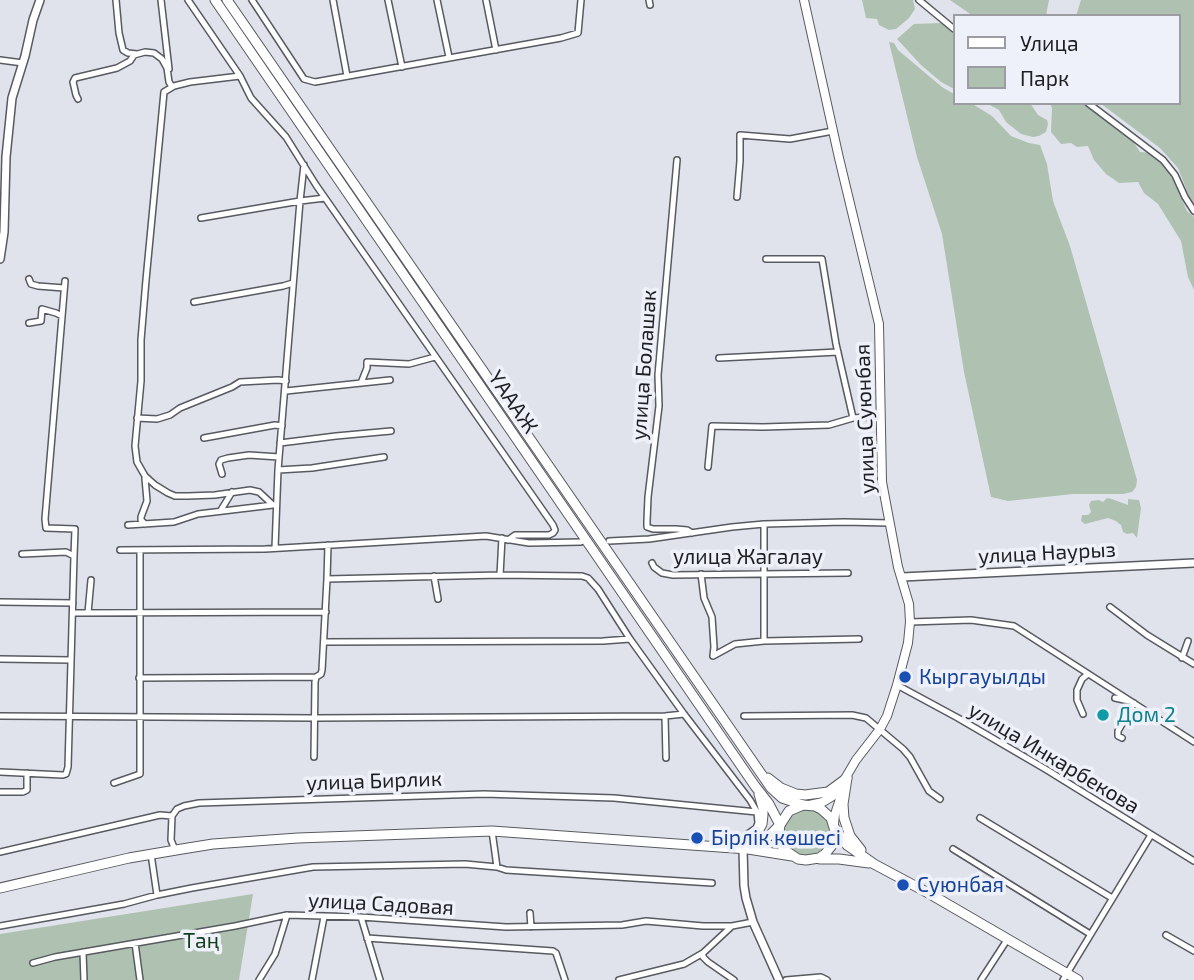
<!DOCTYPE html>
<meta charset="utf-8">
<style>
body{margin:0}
#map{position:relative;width:1194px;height:980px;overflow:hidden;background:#e1e3ec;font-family:"Exo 2",sans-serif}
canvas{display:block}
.legend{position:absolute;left:953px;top:14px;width:228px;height:91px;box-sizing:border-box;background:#eef1f9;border:2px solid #9b9da3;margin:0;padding:9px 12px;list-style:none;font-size:21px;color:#1e1f22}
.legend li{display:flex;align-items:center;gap:14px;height:35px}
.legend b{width:35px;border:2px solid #9b9da3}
</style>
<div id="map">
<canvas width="1194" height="980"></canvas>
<ul class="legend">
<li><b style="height:9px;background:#fff"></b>Улица</li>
<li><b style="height:19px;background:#afc2b1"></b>Парк</li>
</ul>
</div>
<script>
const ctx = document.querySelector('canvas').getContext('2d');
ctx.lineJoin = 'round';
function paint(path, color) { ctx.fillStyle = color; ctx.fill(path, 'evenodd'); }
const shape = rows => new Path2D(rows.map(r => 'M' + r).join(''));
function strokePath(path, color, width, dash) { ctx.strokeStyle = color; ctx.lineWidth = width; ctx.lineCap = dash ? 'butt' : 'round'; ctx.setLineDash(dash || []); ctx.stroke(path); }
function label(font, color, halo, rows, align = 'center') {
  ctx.font = font + ' "Exo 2",sans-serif'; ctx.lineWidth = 7; ctx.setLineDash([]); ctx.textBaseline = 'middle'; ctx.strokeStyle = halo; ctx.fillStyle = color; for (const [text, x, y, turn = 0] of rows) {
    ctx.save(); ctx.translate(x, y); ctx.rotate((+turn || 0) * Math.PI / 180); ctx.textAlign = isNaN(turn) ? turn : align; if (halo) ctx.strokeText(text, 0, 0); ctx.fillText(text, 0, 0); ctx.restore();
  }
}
const green = shape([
 [862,0,913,0,915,9,909,18,896,29,889,30,879,25,877,19,866,18],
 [950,0,1049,0,1046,16,973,16],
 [1081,0,1194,0,1194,203,1189,196,1178,168,1160,148,1100,103,1178,103,1178,16,1076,16],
 [940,23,947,26,954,33,954,89,941,82,921,65,897,39,914,24],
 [889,42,894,43,898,50,942,87,954,94,954,103,971,103,992,116,1011,136,1029,143,1040,145,1047,164,1053,201,1070,246,1137,480,1136,487,1132,492,1123,494,1073,494,1008,501,991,497,964,372,942,234,917,157],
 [986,103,1030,103,1038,115,1047,120,1048,124,1046,132,1039,136,1033,137,1021,134,1006,122,999,110],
 [1050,103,1084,103,1100,112,1133,141,1140,152,1154,153,1170,173,1187,211,1194,217,1194,290,1188,277,1181,241,1158,204,1144,193,1138,182,1119,183,1106,174,1094,160,1088,146,1077,147,1071,143,1061,144,1051,132,1052,108],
 [1107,498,1112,499,1128,505,1128,499,1139,500,1141,508,1137,538,1133,533,1127,534,1123,532,1121,525,1116,521,1108,518,1085,524,1081,521,1082,515,1088,515,1091,512,1089,505,1091,501,1099,500,1103,502],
 '784 832a23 23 0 1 1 46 0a23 23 0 1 1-46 0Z',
 [253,894,239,980,0,980,0,934]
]);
const minor = shape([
 [116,0,119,33,123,50,128,53,137,54],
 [161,0,169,69],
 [188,0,240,76,251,98,286,137,316,185,553,525,555,530,553,533,549,535,515,535,508,540],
 [252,0,304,79,315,82,561,38,578,33,581,0],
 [333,0,347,76],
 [388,0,402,67],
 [437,0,449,57],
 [486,0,496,50],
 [649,0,650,5],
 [919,0,954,29],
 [0,60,23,63],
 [240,76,190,82,174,86,164,92,146,280,141,340,141,381,135,446,137,462,145,476,155,485,168,493,175,496,188,496,215,495,250,490,259,492,273,505,276,504],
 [78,99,76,95,73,82,75,78,117,68,130,61,134,55,145,52,154,53,162,59,167,68,169,82,171,85,174,86],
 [1088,103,1163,160,1175,175,1185,197,1194,211],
 [677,160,658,375,659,406,648,497,647,521,647,527,653,529,676,529,687,530,692,533],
 [304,165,300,201,325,198],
 [737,197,740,161,740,135,790,139,833,131],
 [201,218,300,201,278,470,275,548],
 [766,259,822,259,836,344,853,418],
 [29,279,31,284,38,286,64,288],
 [65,281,45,519,46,528,75,529,74,556],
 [194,302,283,286,293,283],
 [29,323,41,321,42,309,56,313,62,316],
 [719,358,838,352],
 [361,383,367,368,367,362,409,364,435,357],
 [286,391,390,380],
 [137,418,157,419,170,415,180,408,232,387,240,382,278,380,286,381],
 [204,438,275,425,282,426],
 [280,443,336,436,391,431],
 [708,467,712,426,763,427,829,425,853,418,881,416],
 [278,470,312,468,384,457],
 [222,474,219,464,221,460,228,458,249,455,279,457],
 [221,510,232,492],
 [145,524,141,520,141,517,147,501,145,478],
 [128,525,174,522,198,514,273,505],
 [609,541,649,539,732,527,764,524,844,522,889,523],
 [328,545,327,579,500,575,582,576,588,578,598,589,630,639,684,714,750,800,757,812,758,823,756,828,742,838,731,840,725,847],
 [120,550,265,549,486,536,529,543,581,542],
 [652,563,654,567,662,573,673,575,848,573],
 [701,574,704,598,712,617,714,647,713,656,735,644,764,641,859,639],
 [500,575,502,538],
 [434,576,438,599],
 [0,602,73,603],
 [1110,607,1147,635,1194,664],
 [73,613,326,612],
 [88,613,91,580],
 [910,622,971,620,1014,626,1194,742],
 [764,641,764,524],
 [324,642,603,641,630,639],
 [1182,658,1188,641],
 [0,659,71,660],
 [139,678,316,677],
 [897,685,958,718,1047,770,1194,861],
 [1115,698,1129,701],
 [1083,714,1077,700,1077,690,1082,679,1088,674],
 [0,716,315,718,665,716,684,714],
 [665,716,666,758],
 [744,716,852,715,866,718,903,749,910,757,929,791,940,799],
 [1122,738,1118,736,1118,731,1134,703],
 [314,757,315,682,316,677,321,674,322,670,327,579],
 [0,772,63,775,66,774,68,767,74,556,66,552,22,554],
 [114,783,140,774,140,551],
 [0,792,23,792,27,790,27,773],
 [172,816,171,840,175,850],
 [980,818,1112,898],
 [953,849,1090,934],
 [0,852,160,815,172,816,177,809,184,806,199,803,484,794,614,798,757,812],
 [151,854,157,895],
 [497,867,506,870,712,883],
 [530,913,531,927],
 [361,917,380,980],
 [0,926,124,904,157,895,192,888,313,867,465,864,497,867,492,831],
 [1166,935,1194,951],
 [367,938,553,951,556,953,565,980],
 [135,943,140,980],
 [83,952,84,980],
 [703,953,703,957,708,962,734,980],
 [33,963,55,957,235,926,287,915,361,917,506,927,622,925,646,921,703,926,732,926],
 [259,980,275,954,287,915],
 [312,980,324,917],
 [619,980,684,964,703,953,732,926,753,922],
 [786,980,821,977,827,980],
 [981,980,1007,940],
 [1063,980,1151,835]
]);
const tertiary = shape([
 [0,259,4,232,6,157,12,98,25,56,33,20,40,0],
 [902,577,1194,563],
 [743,849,744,886,746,898,753,922,779,980]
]);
const secondary = shape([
 [804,0,839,158,879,324,882,482,898,567,909,604,910,622,908,643,897,685,887,716,880,729,856,760,836,794,823,802,809,805],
 [834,824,835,814,841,796]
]);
const primary = shape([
 [847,778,843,804,844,818,850,836,861,850],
 [834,827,847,845,874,864,930,894,1078,980],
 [749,848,769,836,780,825,789,811,803,805,815,806,821,809,831,818,835,831,833,844,825,854,819,858,806,860,798,859,786,851,782,846,779,832,780,825],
 [820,859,839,859,869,863],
 [0,888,129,858,182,849,213,844,298,838,492,831,748,849,792,856]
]);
const trunk = shape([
 [215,0,755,786,769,804,780,825],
 [227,0,771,788,782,798,803,805],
 [768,778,781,788,796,794,805,795,828,792,847,778],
 [725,847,740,846,752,839,757,833,762,824,763,815,763,808,759,794]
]);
const markers = [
 [905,677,7,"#1a4fb4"],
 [1103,715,7,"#0f9aa8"],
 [697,838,7,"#1a4fb4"],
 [903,885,7,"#1a4fb4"]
];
const streetNames = [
 ["улица Болашак",644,365,-86],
 ["ҮАААЖ",513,402,56],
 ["улица Суюнбая",865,419,-92],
 ["улица Наурыз",1047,553,-3],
 ["улица Жагалау",748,557],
 ["улица Инкарбекова",1054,758,31],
 ["улица Бирлик",374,781,-2],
 ["улица Садовая",381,904,3]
];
const transitNames = [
 ["Кыргауылды",919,677],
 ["Бірлік көшесі",711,838],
 ["Суюнбая",917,885]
];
const cultureNames = [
 ["Дом 2",1117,715]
];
const parkNames = [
 ["Таң",201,941]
];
paint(green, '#afc2b1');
strokePath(minor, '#585a61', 8);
strokePath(tertiary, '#585a61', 10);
strokePath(secondary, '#585a61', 10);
strokePath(primary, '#585a61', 11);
strokePath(trunk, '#585a61', 11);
strokePath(minor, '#fff', 5);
strokePath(tertiary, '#fff', 7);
strokePath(secondary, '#fff', 8);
strokePath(primary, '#fff', 9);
strokePath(trunk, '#fff', 9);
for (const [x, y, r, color] of markers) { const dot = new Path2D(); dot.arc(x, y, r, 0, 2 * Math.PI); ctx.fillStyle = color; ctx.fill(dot); strokePath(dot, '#eef1f9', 2.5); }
label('21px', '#1e1f22', '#eef1f9', streetNames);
label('21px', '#164399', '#eef1f9', transitNames, 'left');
label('21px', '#0d838f', '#eef1f9', cultureNames, 'left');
label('21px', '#113e1b', '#eef1f9', parkNames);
</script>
